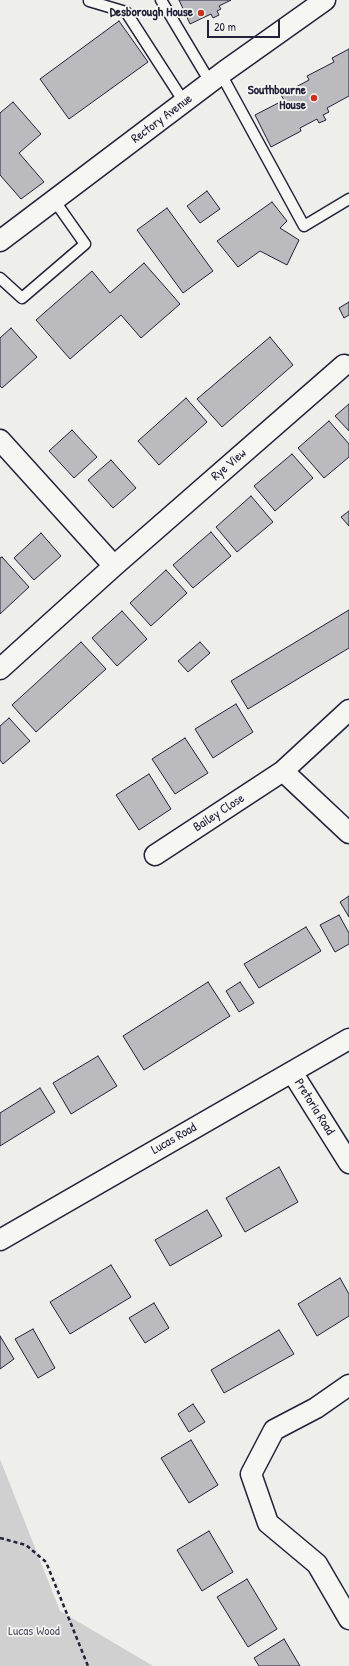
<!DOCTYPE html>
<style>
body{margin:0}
#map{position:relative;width:349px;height:1666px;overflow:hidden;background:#eeeeeb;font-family:"Patrick Hand",sans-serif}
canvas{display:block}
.scale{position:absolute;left:207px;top:20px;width:73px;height:18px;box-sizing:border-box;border:2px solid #22223b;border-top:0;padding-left:5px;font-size:12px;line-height:14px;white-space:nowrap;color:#22223b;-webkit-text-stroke:3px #f6f6f2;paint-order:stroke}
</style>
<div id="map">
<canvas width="349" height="1666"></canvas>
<div class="scale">20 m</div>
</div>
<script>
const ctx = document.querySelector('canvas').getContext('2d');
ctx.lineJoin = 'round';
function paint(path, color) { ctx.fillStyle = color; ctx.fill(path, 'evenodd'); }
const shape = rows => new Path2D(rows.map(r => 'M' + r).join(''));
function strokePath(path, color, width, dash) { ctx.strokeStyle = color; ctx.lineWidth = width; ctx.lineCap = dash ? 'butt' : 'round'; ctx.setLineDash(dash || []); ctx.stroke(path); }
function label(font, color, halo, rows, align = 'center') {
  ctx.font = font + ' "Patrick Hand",sans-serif'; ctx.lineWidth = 3.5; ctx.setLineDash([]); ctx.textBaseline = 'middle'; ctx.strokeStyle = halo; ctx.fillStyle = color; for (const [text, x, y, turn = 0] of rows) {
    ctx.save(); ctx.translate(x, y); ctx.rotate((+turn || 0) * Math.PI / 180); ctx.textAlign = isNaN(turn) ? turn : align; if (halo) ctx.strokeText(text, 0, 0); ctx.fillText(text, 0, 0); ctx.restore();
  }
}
const green = shape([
 [0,1459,60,1611,153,1666,0,1666]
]);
const building = shape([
 [179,0,231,0,219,6,221,9,217,11,219,15,213,18,211,14,190,24,179,0],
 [119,21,148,62,69,119,40,79,119,21],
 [349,49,349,96,327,108,329,112,323,115,326,120,319,123,317,119,300,128,301,131,271,147,255,115,284,100,281,95,309,80,307,76,334,62,332,58,349,49],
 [13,102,41,134,19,153,44,182,21,199,0,175,0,113,13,102],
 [207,191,220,209,200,223,187,206,207,191],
 [272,202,287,221,280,228,299,240,287,265,260,251,238,267,217,241,272,202],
 [167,208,213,271,183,293,137,230,167,208],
 [144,263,180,304,141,338,121,315,70,359,36,320,92,271,110,293,144,263],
 [349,302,349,315,344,318,339,308,349,302],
 [11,328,37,357,2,388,0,386,0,338,11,328],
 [270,337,293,365,222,427,197,399,270,337],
 [186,398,207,422,159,465,138,441,186,398],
 [349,404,349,431,335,416,349,404],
 [329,421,349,444,349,457,324,478,298,448,329,421],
 [72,430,97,457,74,478,49,451,72,430],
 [292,454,313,478,275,511,254,486,292,454],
 [111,460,136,488,113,508,88,480,111,460],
 [251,496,273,522,237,552,216,527,251,496],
 [349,511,349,526,341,517,349,511],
 [211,532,231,556,193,588,173,565,211,532],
 [41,533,61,556,34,580,14,558,41,533],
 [2,557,29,587,0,614,0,558,2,557],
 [166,570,187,593,151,626,130,603,166,570],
 [349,610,349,648,248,709,231,681,349,610],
 [122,611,147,639,117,666,92,638,122,611],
 [81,642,106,669,36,732,12,705,81,642],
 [200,642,210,653,188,672,178,661,200,642],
 [236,704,253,732,213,758,195,729,236,704],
 [9,718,30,741,3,764,0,760,0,726,9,718],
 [185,738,208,773,175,794,152,759,185,738],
 [149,774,171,809,139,830,116,795,149,774],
 [349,896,349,917,340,902,349,896],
 [339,915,349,933,349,944,335,952,320,925,339,915],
 [306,927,321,951,259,988,244,964,306,927],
 [208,982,230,1016,144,1070,123,1036,208,982],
 [240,982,254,1003,239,1012,226,991,240,982],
 [98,1056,117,1086,71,1114,53,1083,98,1056],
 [40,1088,55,1112,0,1146,0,1113,40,1088],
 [279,1167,298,1202,245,1232,226,1198,279,1167],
 [207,1210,222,1236,170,1266,155,1240,207,1210],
 [111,1265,131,1297,70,1334,50,1302,111,1265],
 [340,1278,349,1294,349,1316,317,1336,298,1304,340,1278],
 [154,1303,169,1328,145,1343,129,1318,154,1303],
 [33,1329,55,1368,38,1378,15,1339,33,1329],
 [279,1330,294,1354,224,1393,211,1370,279,1330],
 [0,1336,14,1359,0,1369,0,1336],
 [193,1404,205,1422,189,1432,178,1414,193,1404],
 [191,1440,218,1485,189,1503,161,1458,191,1440],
 [209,1531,233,1572,202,1591,177,1550,209,1531],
 [247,1579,277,1629,248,1647,217,1597,247,1579],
 [284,1639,300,1666,259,1666,254,1658,284,1639]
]);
const path = shape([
 [0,1538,26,1545,46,1562,88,1666]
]);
const lane = shape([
 [161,0,210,82],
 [89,1,126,12,184,102],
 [221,74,304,226,349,199],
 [0,278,22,298,85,244,54,200]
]);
const street = shape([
 [0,241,225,71,325,0],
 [0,440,114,566],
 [0,669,114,566,344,365],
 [283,771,349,710],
 [155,855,283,771,349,833],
 [292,1072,349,1163],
 [0,1240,349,1039],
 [349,1385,316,1408,274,1430,251,1474,268,1523,317,1564,349,1619]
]);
const markers = [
 [201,13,4,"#c8321e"],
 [314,98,4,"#c8321e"]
];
const poiNames = [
 ["Desborough House",193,13],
 ["Southbourne",306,91],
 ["House",306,106]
];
const streetNames = [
 ["Rectory Avenue",162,119,-37],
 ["Rye View",229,465,-41],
 ["Bailey Close",219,813,-33],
 ["Pretoria Road",314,1107,58],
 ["Lucas Road",174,1139,-30]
];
const parkNames = [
 ["Lucas Wood",34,1632]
];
paint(green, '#d0d0d1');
paint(building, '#bbbbbf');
strokePath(building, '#22223b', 1);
strokePath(lane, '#22223b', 13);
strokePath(street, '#22223b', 23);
strokePath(path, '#22223b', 2.5, [4, 3]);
strokePath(lane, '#f6f6f2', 10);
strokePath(street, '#f6f6f2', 20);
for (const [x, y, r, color] of markers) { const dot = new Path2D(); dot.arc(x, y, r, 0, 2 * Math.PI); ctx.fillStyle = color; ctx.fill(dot); strokePath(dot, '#f6f6f2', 1.5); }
label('bold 13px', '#22223b', '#f6f6f2', poiNames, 'right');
label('13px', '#22223b', '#f6f6f2', streetNames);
label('13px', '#565668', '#f6f6f2', parkNames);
</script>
